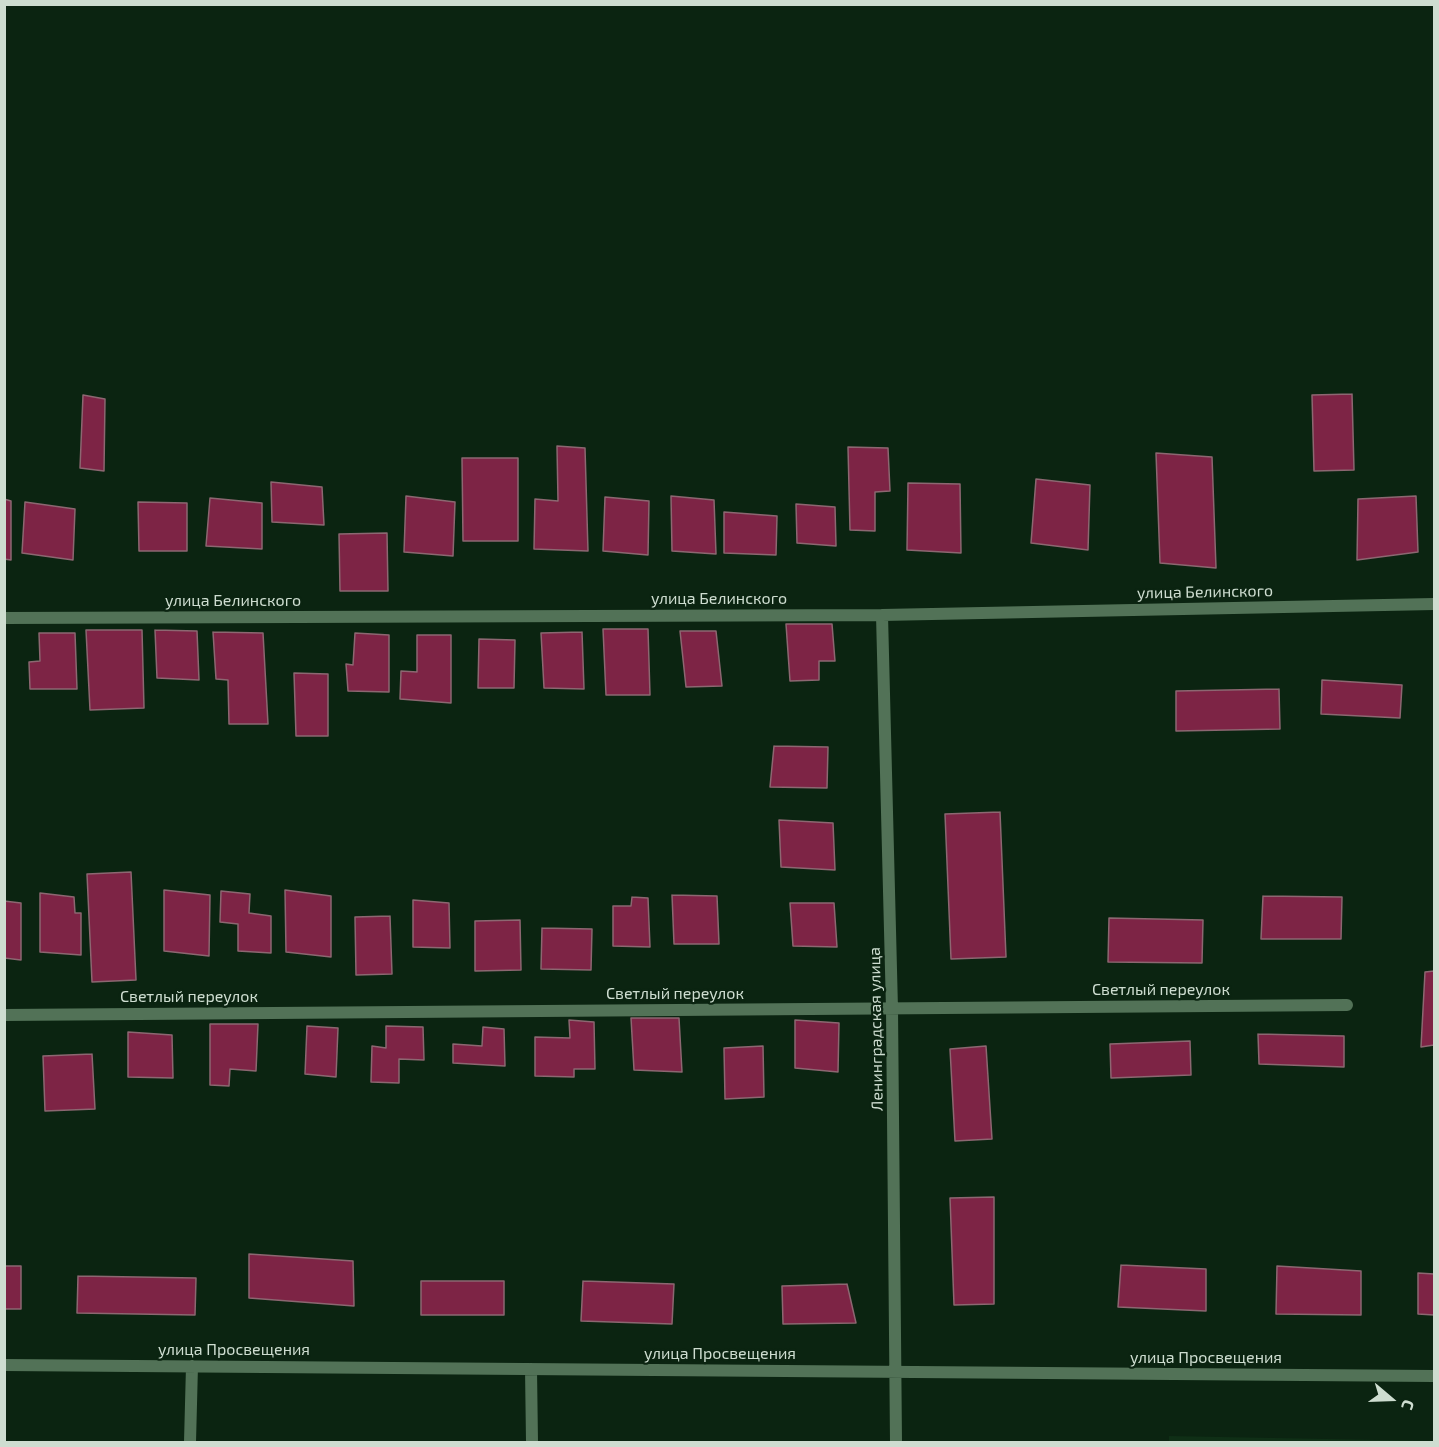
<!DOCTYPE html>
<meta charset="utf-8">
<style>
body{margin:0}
#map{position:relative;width:1439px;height:1447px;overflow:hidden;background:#0b2411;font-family:"Exo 2",sans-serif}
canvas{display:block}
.frame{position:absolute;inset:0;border:6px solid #ceddd0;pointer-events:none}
.north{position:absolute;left:1361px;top:1369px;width:60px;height:60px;-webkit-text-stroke:4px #0b2411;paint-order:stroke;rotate:109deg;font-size:16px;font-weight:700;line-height:24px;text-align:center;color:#ceddd0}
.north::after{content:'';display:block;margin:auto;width:21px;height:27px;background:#ceddd0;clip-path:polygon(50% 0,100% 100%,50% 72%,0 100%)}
</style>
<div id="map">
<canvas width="1439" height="1447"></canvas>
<div class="frame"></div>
<div class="north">С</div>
</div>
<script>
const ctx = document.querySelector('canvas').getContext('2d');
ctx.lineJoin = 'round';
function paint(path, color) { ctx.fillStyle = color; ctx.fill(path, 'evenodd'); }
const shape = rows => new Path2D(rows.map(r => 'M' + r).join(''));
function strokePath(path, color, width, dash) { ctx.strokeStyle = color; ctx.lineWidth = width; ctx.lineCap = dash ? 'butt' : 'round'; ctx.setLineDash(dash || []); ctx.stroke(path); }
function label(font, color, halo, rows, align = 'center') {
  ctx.font = font + ' "Exo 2",sans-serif'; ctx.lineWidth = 4.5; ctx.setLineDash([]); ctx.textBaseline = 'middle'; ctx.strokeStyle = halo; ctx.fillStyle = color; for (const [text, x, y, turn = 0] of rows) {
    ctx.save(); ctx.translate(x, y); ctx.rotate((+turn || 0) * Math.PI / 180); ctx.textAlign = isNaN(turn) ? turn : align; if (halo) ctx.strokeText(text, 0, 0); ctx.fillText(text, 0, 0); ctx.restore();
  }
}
const built = shape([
 [1169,1436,1434,1441,1434,1442,1169,1442]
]);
const building = shape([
 [1352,394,1354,470,1314,471,1312,395,1352,394],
 [83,395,105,399,104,471,80,468,83,395],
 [557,446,585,448,588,551,534,549,535,499,558,501,557,446],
 [848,447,888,448,890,491,875,492,875,531,850,530,848,447],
 [1156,453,1212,457,1216,568,1160,563,1156,453],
 [462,458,518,458,518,541,463,541,462,458],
 [1036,479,1090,485,1088,550,1031,543,1036,479],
 [271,482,322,487,324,525,272,522,271,482],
 [908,483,960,484,961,553,907,550,908,483],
 [406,496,455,502,453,556,404,552,406,496],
 [671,496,714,500,716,554,672,551,671,496],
 [1416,496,1418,552,1357,560,1358,499,1416,496],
 [605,497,649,501,648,555,603,551,605,497],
 [210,498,262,503,262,549,206,546,210,498],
 [4,499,11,501,11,560,4,559,4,499],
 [25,502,75,509,73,560,22,553,25,502],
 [138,502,187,503,187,551,139,551,138,502],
 [796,504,835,507,836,546,797,543,796,504],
 [724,512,777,516,776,555,724,553,724,512],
 [387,533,388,591,340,591,339,534,387,533],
 [786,624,832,624,835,661,819,661,819,680,790,681,786,624],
 [603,629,648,629,650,695,606,695,603,629],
 [86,630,142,630,144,708,90,710,86,630],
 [155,630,197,631,199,680,157,678,155,630],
 [680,631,716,631,722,686,686,687,680,631],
 [213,632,263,633,268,724,229,724,228,680,216,679,213,632],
 [582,632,584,689,544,688,541,633,582,632],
 [39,633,75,633,77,689,30,689,29,662,40,661,39,633],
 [355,633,389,635,389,692,348,691,346,664,353,665,355,633],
 [417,635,451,635,451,703,400,699,401,671,417,672,417,635],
 [479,639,515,640,514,688,478,688,479,639],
 [294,673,328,674,328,736,296,736,294,673],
 [1322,680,1402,685,1400,718,1321,714,1322,680],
 [1279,689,1280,729,1176,731,1176,691,1279,689],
 [774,746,828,747,827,788,770,787,774,746],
 [1000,812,1006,957,951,959,945,814,1000,812],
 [779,820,833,823,835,870,781,867,779,820],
 [131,872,136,980,92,982,87,874,131,872],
 [164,890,210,895,209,956,164,951,164,890],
 [285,890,331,896,331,957,286,952,285,890],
 [221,891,250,894,249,913,271,916,271,953,238,951,238,924,220,922,221,891],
 [40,893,74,897,75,913,81,913,81,955,40,952,40,893],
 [672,895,717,896,719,944,674,944,672,895],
 [1263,896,1342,897,1341,939,1261,939,1263,896],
 [632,897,648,898,650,947,613,946,613,906,631,906,632,897],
 [413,900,449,903,450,948,413,947,413,900],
 [4,901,21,903,21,960,4,958,4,901],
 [790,903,834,903,837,947,793,946,790,903],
 [390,916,392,974,356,975,355,917,390,916],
 [1109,918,1203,920,1202,963,1108,962,1109,918],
 [520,920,521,970,475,971,475,921,520,920],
 [542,928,592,929,591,970,541,969,542,928],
 [1434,971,1434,1045,1421,1047,1425,972,1434,971],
 [631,1018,679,1018,682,1072,634,1070,631,1018],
 [569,1020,594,1022,595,1069,574,1069,574,1077,535,1076,535,1037,570,1038,569,1020],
 [795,1020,839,1023,838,1072,795,1068,795,1020],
 [210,1024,258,1024,256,1071,230,1069,229,1086,210,1085,210,1024],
 [307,1026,338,1028,336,1077,305,1074,307,1026],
 [386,1026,423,1027,424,1060,399,1059,399,1083,371,1082,372,1046,386,1048,386,1026],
 [483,1027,504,1029,505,1066,453,1063,453,1044,482,1046,483,1027],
 [128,1032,172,1035,173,1078,128,1077,128,1032],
 [1258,1034,1344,1036,1344,1067,1259,1064,1258,1034],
 [1190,1041,1191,1075,1111,1078,1110,1044,1190,1041],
 [763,1046,764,1097,725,1099,724,1048,763,1046],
 [986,1046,992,1139,955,1141,950,1049,986,1046],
 [92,1054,95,1109,45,1111,43,1056,92,1054],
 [994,1197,994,1304,954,1305,950,1198,994,1197],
 [249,1254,353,1261,354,1306,249,1298,249,1254],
 [1121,1265,1206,1269,1206,1311,1118,1307,1121,1265],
 [4,1266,21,1266,21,1309,4,1309,4,1266],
 [1277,1266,1361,1271,1361,1315,1276,1314,1277,1266],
 [1418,1273,1434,1274,1434,1315,1418,1314,1418,1273],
 [78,1276,196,1278,195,1315,77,1313,78,1276],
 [421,1281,504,1281,504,1315,421,1315,421,1281],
 [583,1281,674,1284,672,1324,581,1321,583,1281],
 [847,1284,856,1323,783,1324,782,1286,847,1284]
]);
const minor = shape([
 [882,615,892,1009,896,1442],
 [4,618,882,615,1434,604],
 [4,1015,1347,1005],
 [4,1365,1434,1376],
 [531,1369,532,1442],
 [190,1442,192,1366]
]);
const streetNames = [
 ["улица Белинского",1205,592,-1],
 ["улица Белинского",719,599],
 ["улица Белинского",233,601],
 ["Светлый переулок",1161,990],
 ["Светлый переулок",675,994],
 ["Светлый переулок",189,997],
 ["Ленинградская улица",876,1029,-91],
 ["улица Просвещения",234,1350],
 ["улица Просвещения",720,1354],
 ["улица Просвещения",1206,1358]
];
paint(built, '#0f2f16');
paint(building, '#7d2445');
strokePath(building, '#8c6771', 1.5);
strokePath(minor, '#527257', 12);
label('16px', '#ceddd0', '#0b2411', streetNames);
</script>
